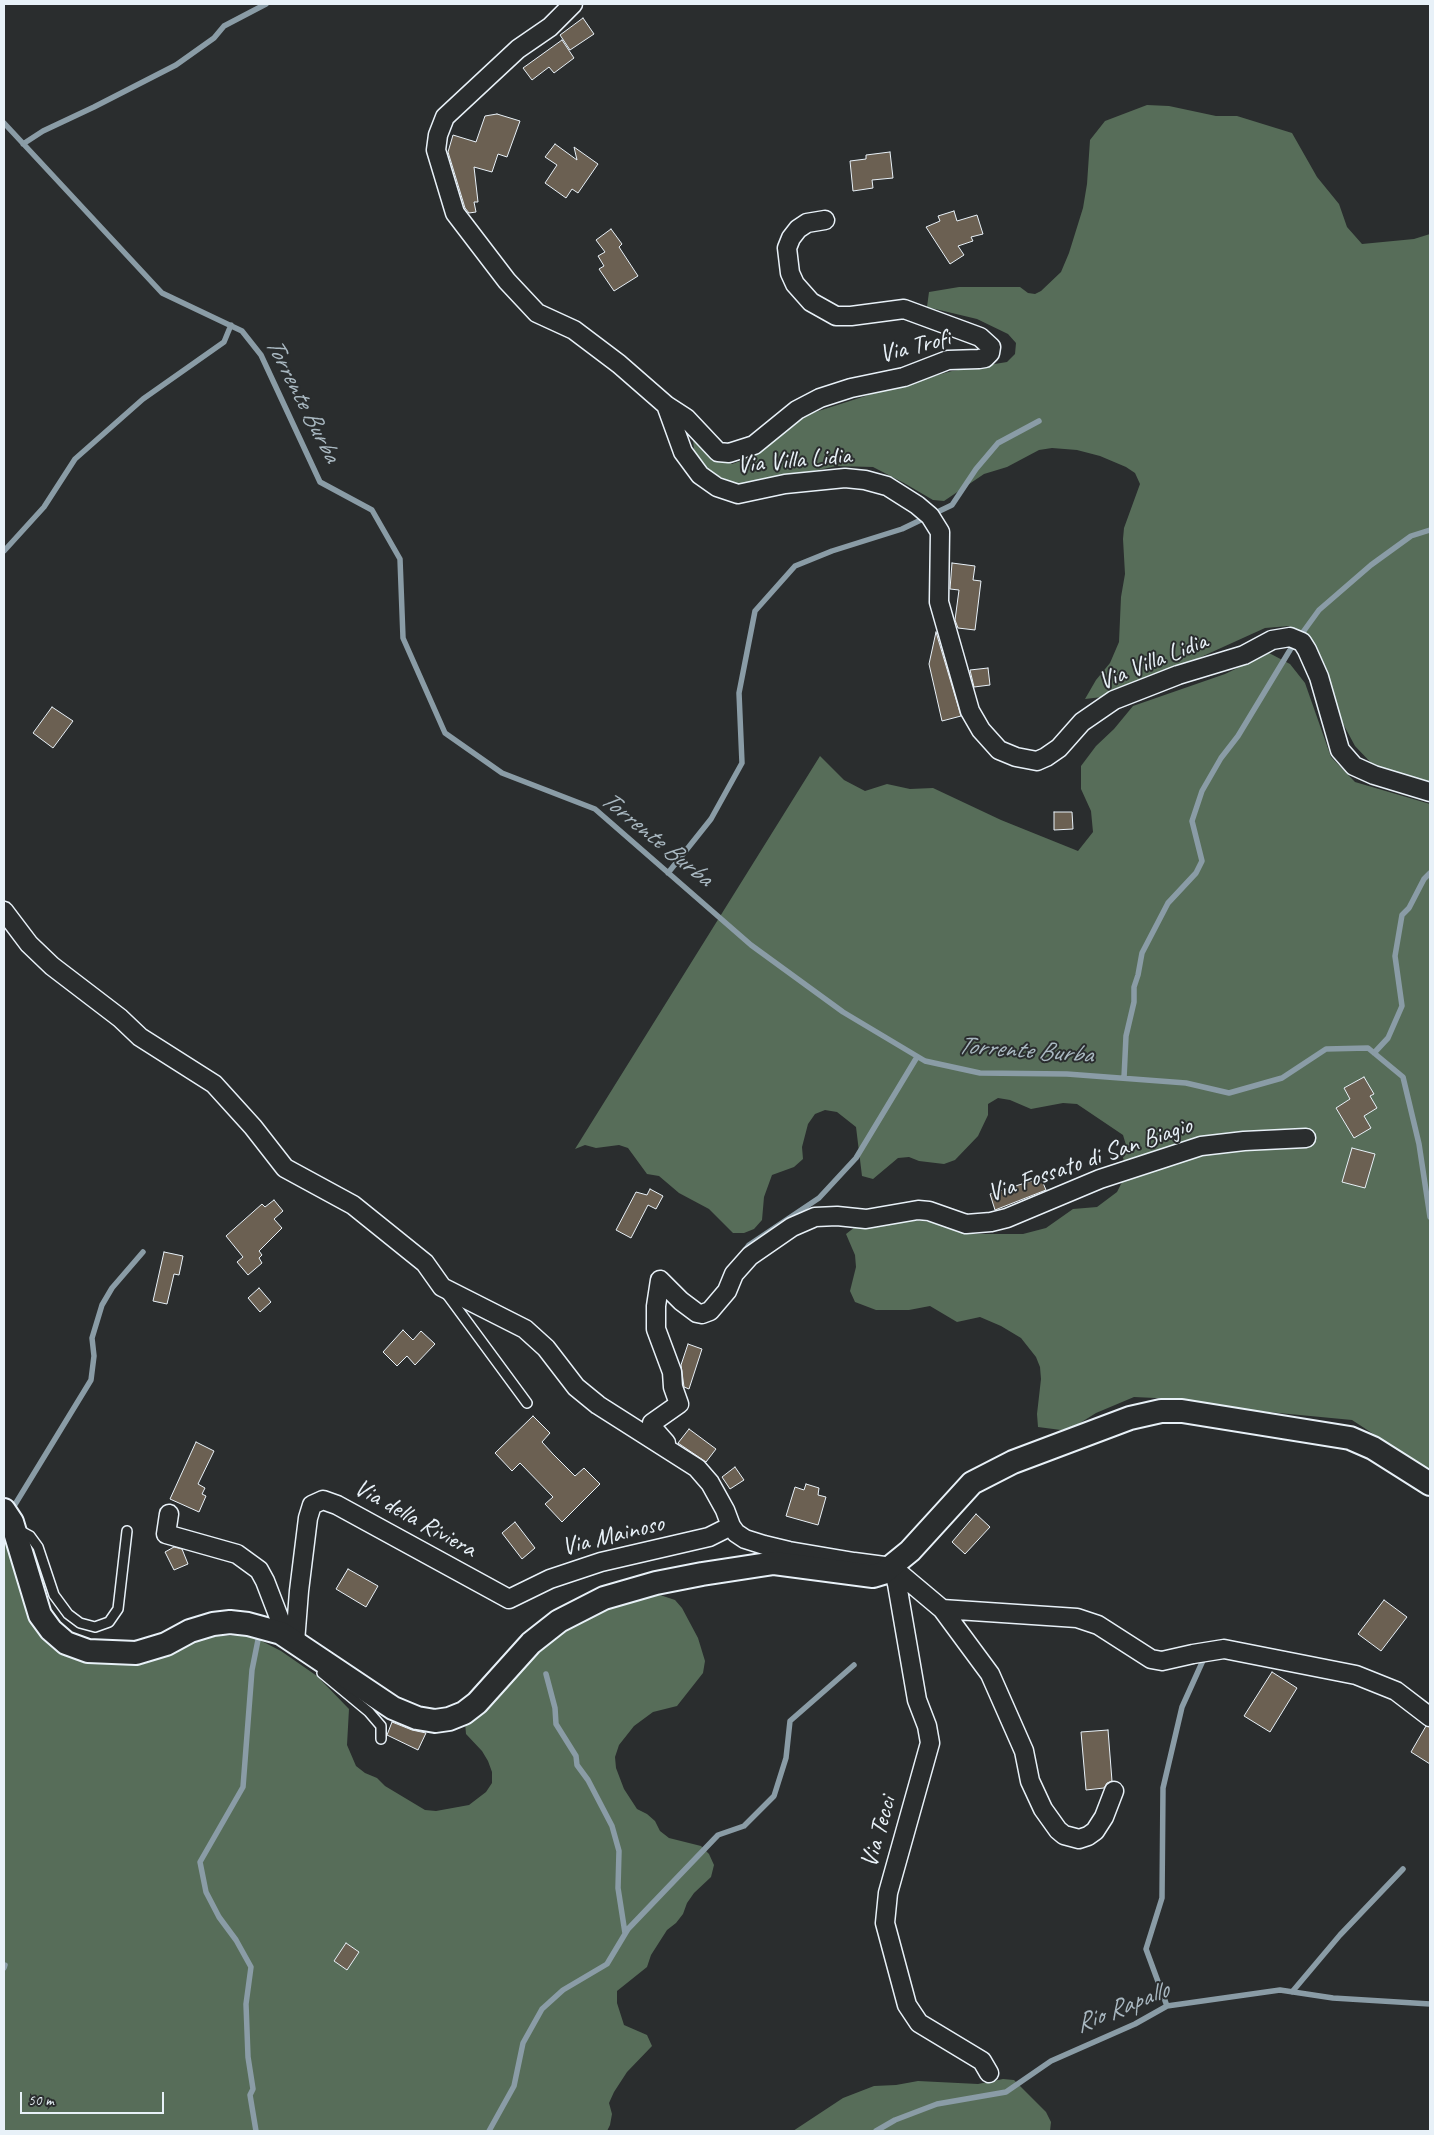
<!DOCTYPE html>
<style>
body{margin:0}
#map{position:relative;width:1434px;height:2135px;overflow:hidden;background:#2a2d2e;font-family:Caveat,sans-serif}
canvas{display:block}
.frame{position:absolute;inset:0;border:5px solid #e8f1f8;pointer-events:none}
.scale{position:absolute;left:20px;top:2092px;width:144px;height:22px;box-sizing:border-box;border:2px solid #e8f1f8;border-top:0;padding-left:6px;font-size:15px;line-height:18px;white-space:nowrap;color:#e8f1f8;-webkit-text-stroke:4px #2a2d2e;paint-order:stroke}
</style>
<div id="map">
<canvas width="1434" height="2135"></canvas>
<div class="frame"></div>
<div class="scale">50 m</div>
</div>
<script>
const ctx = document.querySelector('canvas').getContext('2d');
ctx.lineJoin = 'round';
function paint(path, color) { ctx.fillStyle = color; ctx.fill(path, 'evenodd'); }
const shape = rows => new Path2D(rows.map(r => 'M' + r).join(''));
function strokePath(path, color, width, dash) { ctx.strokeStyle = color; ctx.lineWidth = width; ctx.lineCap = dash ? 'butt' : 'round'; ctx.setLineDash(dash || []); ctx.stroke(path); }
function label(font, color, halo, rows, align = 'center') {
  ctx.font = font + ' Caveat,sans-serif'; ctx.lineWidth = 4; ctx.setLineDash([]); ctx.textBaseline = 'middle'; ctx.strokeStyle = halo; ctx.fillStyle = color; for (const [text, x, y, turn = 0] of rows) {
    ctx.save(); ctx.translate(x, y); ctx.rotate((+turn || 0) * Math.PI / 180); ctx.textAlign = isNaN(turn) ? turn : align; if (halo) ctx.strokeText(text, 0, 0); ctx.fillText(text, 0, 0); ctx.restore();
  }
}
const green = shape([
 [1147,105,1169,106,1216,116,1237,116,1292,133,1317,177,1339,204,1347,227,1362,244,1414,239,1430,234,1430,783,1375,767,1355,746,1340,718,1326,668,1317,648,1289,626,1265,628,1201,657,1102,697,1085,699,1096,680,1110,663,1119,642,1121,597,1125,574,1123,539,1124,528,1140,484,1135,473,1126,467,1100,456,1077,450,1052,448,1039,450,1007,467,984,474,944,501,933,500,904,483,873,467,836,466,749,486,737,484,716,475,706,467,694,451,693,438,710,458,732,464,752,457,806,415,878,392,952,371,1007,362,1015,354,1016,343,1008,334,977,319,927,307,929,292,959,287,1020,287,1028,293,1035,294,1041,291,1061,272,1069,253,1083,208,1087,184,1090,140,1105,121],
 [1269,653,1290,664,1305,683,1331,757,1355,782,1430,804,1430,1471,1352,1420,1258,1411,1177,1399,1134,1397,1096,1413,1072,1428,1061,1430,1038,1427,1037,1414,1041,1379,1040,1367,1036,1357,1021,1338,1001,1326,980,1317,957,1322,930,1306,909,1310,876,1310,855,1302,850,1291,856,1267,855,1255,846,1234,855,1227,904,1219,941,1223,975,1234,1023,1234,1046,1228,1073,1209,1097,1207,1117,1192,1123,1180,1125,1168,1123,1157,1126,1145,1123,1135,1077,1104,1063,1103,1031,1109,1010,1100,998,1098,988,1104,988,1115,978,1136,955,1160,944,1164,919,1161,909,1157,898,1158,873,1179,862,1176,856,1127,837,1112,825,1110,815,1114,808,1124,802,1147,803,1159,794,1167,772,1175,764,1197,762,1220,754,1229,744,1233,733,1233,709,1209,679,1193,659,1176,647,1174,628,1148,619,1145,596,1148,585,1145,575,1149,820,756,844,780,865,791,887,784,910,789,933,788,1001,820,1078,851,1093,832,1091,811,1081,789,1081,766,1096,746,1114,729,1133,706,1225,674],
 [4,1524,29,1617,46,1641,72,1653,150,1657,214,1636,250,1635,281,1651,317,1676,349,1709,347,1745,356,1766,365,1773,377,1778,385,1786,425,1810,436,1811,469,1805,486,1792,492,1783,492,1772,488,1761,482,1751,466,1734,465,1722,508,1677,583,1612,654,1593,675,1600,682,1608,698,1638,705,1661,703,1673,677,1706,653,1712,634,1726,619,1745,615,1757,616,1768,624,1789,637,1809,647,1814,655,1821,660,1831,669,1838,701,1846,709,1854,714,1865,711,1877,694,1893,687,1903,683,1914,676,1923,667,1930,651,1955,647,1967,617,1991,617,2003,624,2025,647,2035,652,2046,627,2072,614,2092,609,2103,612,2114,610,2125,607,2131,4,2131],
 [1003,2079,1014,2080,1046,2112,1051,2122,1050,2131,793,2131,843,2098,874,2086,896,2085,918,2081,978,2084]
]);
const stream = shape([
 [4,123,162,293,242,331,261,355,320,482,372,510,400,559,403,638,445,733,502,773,595,809,751,945,843,1012,925,1061,980,1073,1067,1074,1186,1083,1229,1093,1282,1078,1326,1049,1368,1048,1403,1077,1419,1144,1430,1217],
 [23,144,43,131,94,107,176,65,214,38,224,26,266,4],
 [4,551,44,507,75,459,143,399,224,342,231,325],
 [668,873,711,819,742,763,739,693,755,611,795,566,832,551,902,529,952,505,976,469,998,443,1039,421],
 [1374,1053,1388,1038,1402,1006,1395,956,1402,915,1409,908,1424,879,1430,873],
 [1124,1078,1126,1036,1134,1002,1134,987,1138,975,1142,953,1168,903,1196,873,1202,861,1192,821,1202,791,1221,758,1238,736,1290,650,1319,610,1371,565,1411,536,1430,530],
 [743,1253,749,1245,819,1198,856,1158,917,1057],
 [11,1511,91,1380,94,1356,92,1338,102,1305,112,1288,143,1252],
 [546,1674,555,1708,556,1724,576,1756,577,1765,588,1780,612,1826,619,1851,618,1888,625,1933],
 [4,1968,5,1965],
 [1292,1992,1340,1935,1403,1869],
 [1167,2006,1146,1949,1162,1898,1163,1788,1182,1707,1205,1656],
 [256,2131,250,2095,253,2089,248,2057,246,2004,251,1967,236,1940,219,1917,206,1892,200,1862,243,1787,252,1670,259,1635],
 [489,2131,514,2086,523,2043,542,2009,563,1990,607,1964,628,1929,718,1835,744,1826,774,1796,786,1758,790,1721,854,1665],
 [876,2131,895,2120,937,2104,1006,2092,1051,2061,1135,2024,1167,2006,1280,1990,1333,1998,1430,2004]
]);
const building = shape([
 [583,18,594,34,570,50,560,35,583,18],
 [562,40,574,58,554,73,549,67,532,80,523,68,562,40],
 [497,114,520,121,507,157,498,154,492,172,474,167,478,202,474,202,476,212,469,213,465,208,448,152,453,135,476,142,485,116,497,114],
 [555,144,577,160,574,147,598,164,578,193,572,189,566,198,545,183,557,165,545,157,555,144],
 [890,152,893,178,872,180,873,188,853,191,850,161,866,159,866,155,890,152],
 [954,211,957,221,977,215,983,234,971,237,973,241,958,246,964,255,950,264,926,227,940,221,938,216,954,211],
 [611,229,622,244,619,247,638,276,614,291,599,269,604,266,598,256,605,252,596,240,611,229],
 [952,563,975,566,973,580,981,581,975,630,958,628,955,620,959,590,950,589,952,563],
 [936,632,961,716,942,721,929,664,936,632],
 [988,668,990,685,974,687,970,670,988,668],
 [52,707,73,721,53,748,33,733,52,707],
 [1054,812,1072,812,1073,829,1054,830,1054,812],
 [1364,1077,1374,1094,1370,1096,1377,1108,1364,1116,1371,1128,1354,1138,1336,1108,1350,1099,1344,1088,1364,1077],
 [1352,1148,1375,1154,1365,1188,1342,1182,1352,1148],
 [1041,1178,1046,1190,995,1210,990,1194,1041,1178],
 [650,1189,663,1196,656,1209,648,1205,631,1238,616,1230,636,1192,647,1195,650,1189],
 [274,1200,283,1211,274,1219,282,1228,259,1251,262,1255,259,1258,262,1263,248,1275,237,1262,243,1257,226,1236,262,1204,265,1207,274,1200],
 [164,1252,183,1256,179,1275,174,1274,167,1304,153,1301,164,1252],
 [259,1288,271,1302,260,1312,248,1298,259,1288],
 [403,1330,413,1340,421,1331,435,1344,415,1365,407,1356,397,1366,383,1352,403,1330],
 [688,1344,702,1349,689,1389,684,1387,681,1365,688,1344],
 [533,1416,550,1433,542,1442,553,1454,575,1476,584,1468,600,1484,562,1522,545,1504,553,1497,520,1463,512,1471,495,1453,533,1416],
 [689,1429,716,1449,706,1462,678,1443,689,1429],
 [196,1442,214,1451,198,1484,205,1488,202,1494,206,1496,199,1512,170,1499,196,1442],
 [735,1467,744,1480,730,1489,722,1477,735,1467],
 [806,1484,819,1488,818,1495,826,1497,818,1525,786,1516,795,1487,804,1490,806,1484],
 [976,1514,990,1527,965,1554,952,1542,976,1514],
 [515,1522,535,1548,522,1559,502,1533,515,1522],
 [174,1547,182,1549,188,1564,174,1570,165,1552,174,1547],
 [348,1569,378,1586,366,1607,336,1589,348,1569],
 [1384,1600,1407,1617,1381,1651,1358,1634,1384,1600],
 [1272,1672,1297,1688,1270,1732,1244,1716,1272,1672],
 [392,1722,412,1730,426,1733,418,1750,387,1735,392,1722],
 [1426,1726,1430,1727,1430,1764,1411,1752,1426,1726],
 [1108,1730,1112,1781,1107,1783,1104,1788,1086,1790,1081,1732,1108,1730],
 [346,1943,359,1952,347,1970,334,1961,346,1943]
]);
const service = shape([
 [446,1293,527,1403],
 [17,1529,30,1536,38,1547,54,1595,68,1614,80,1623,95,1627,109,1622,118,1609,127,1531],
 [322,1673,369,1712,381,1726,381,1739]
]);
const minor = shape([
 [573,4,550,27,518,49,445,117,438,135,436,150,455,213,507,281,537,313,574,330,619,364,666,405,683,452,700,475,717,487,738,494,785,484,845,478,865,480,887,486,917,505,930,516,940,532,939,602,970,711,981,730,999,750,1016,757,1037,761,1046,757,1059,748,1082,722,1114,700,1178,675,1244,655,1272,640,1290,637,1302,642,1307,650,1319,677,1340,750,1354,766,1374,775,1430,792],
 [666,405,686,418,718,452,729,453,754,445,797,410,820,398,851,388,904,377,948,360,979,359,985,358,990,353,991,347,980,337,904,309,851,316,836,316,811,302,795,284,790,273,787,248,791,238,798,229,807,223,825,220],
 [4,911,29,944,52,966,120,1018,140,1037,214,1084,253,1127,285,1168,353,1205,425,1263,442,1287,525,1329,546,1348,576,1387,598,1405,697,1468,710,1483,725,1510,731,1526,736,1533,745,1539,764,1545,789,1551,854,1562,892,1567,942,1609,990,1674,1024,1751,1030,1781,1043,1809,1058,1830,1064,1835,1079,1839,1088,1836,1095,1831,1104,1817,1114,1791],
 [666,1443,652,1427,652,1423,679,1404,673,1387,672,1372,656,1329,656,1306,660,1280,681,1301,697,1313,702,1314,710,1311,727,1291,734,1274,750,1256,792,1227,815,1217,837,1216,866,1219,918,1210,929,1211,966,1224,991,1222,1007,1218,1100,1179,1201,1146,1244,1141,1306,1138],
 [169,1514,166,1534,237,1554,259,1570,265,1581,280,1620,281,1633],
 [892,1567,897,1584,917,1700,927,1726,930,1743,888,1893,885,1923,907,2005,919,2023,982,2061,989,2073],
 [942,1609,1077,1618,1098,1625,1151,1659,1162,1661,1193,1654,1224,1649,1356,1675,1396,1691,1430,1717],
 [295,1642,299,1591,308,1518,312,1505,323,1500,337,1505,509,1599,550,1579,601,1562,709,1537,731,1526]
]);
const tertiary = shape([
 [4,1510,12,1522,40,1615,51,1630,66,1643,88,1651,136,1653,166,1644,190,1631,213,1624,230,1622,248,1624,281,1633,393,1708,417,1718,435,1721,449,1719,464,1713,477,1703,531,1643,559,1621,604,1598,656,1583,702,1574,774,1563,873,1576,883,1573,910,1551,972,1483,1013,1462,1130,1418,1161,1411,1182,1411,1350,1438,1373,1448,1430,1484]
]);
const streetNames = [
 ["Via Trofi",915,347,-14],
 ["Via Villa Lidia",794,461,-5],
 ["Via Villa Lidia",1153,662,-22],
 ["Via Fossato di San Biagio",1090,1160,-19],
 ["Via della Riviera",415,1519,29],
 ["Via Mainoso",613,1536,-14],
 ["Via Tecci",879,1832,-74]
];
const waterNames = [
 ["Torrente Burba",302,400,63],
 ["Torrente Burba",656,839,39],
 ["Torrente Burba",1025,1051,4],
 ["Rio Rapallo",1122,2008,-22]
];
paint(green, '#576d59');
strokePath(stream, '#8a9ca6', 5.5);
paint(building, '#6b6052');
strokePath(building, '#e8f1f8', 1);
strokePath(service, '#e8f1f8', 12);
strokePath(minor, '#e8f1f8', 21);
strokePath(tertiary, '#e8f1f8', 26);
strokePath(service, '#2a2d2e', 9);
strokePath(minor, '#2a2d2e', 18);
strokePath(tertiary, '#2a2d2e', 22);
label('25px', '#e8f1f8', '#2a2d2e', streetNames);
label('italic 26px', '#a9b8c1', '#2a2d2e', waterNames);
</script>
